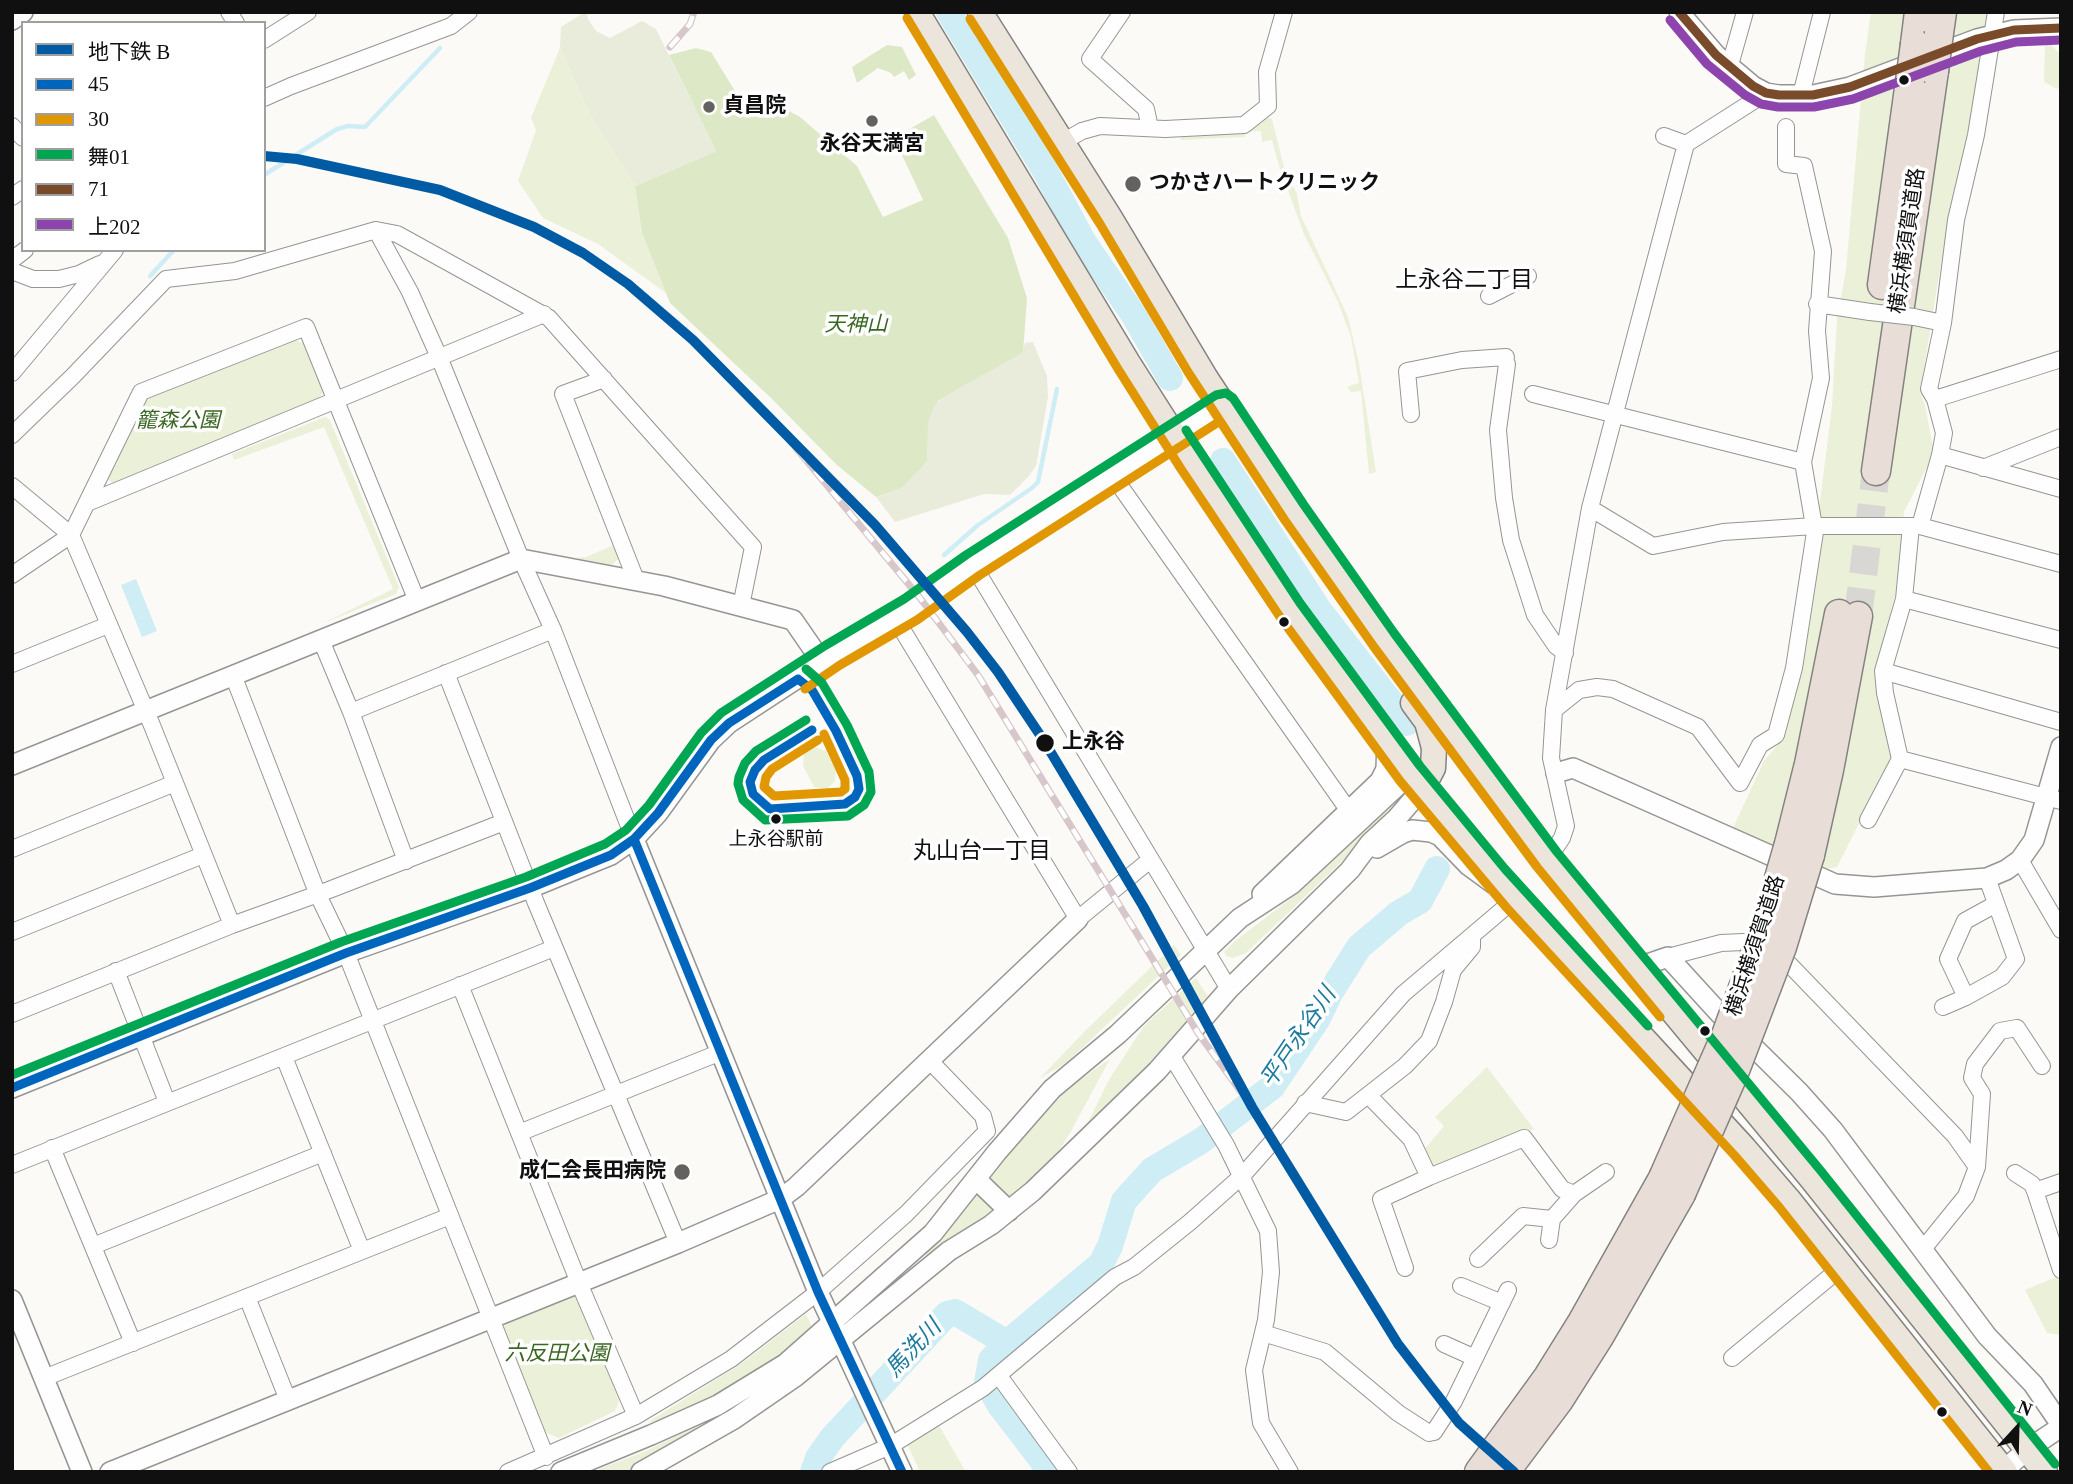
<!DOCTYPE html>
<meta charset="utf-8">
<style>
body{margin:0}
#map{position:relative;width:2073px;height:1484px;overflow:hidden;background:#fcfaf7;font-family:"Times New Roman","Noto Sans JP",serif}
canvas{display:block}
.frame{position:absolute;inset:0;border:14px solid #101010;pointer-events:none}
.legend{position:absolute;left:21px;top:21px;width:245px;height:231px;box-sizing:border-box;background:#fff;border:2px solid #9f9f9f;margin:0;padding:9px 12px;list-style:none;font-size:21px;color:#101010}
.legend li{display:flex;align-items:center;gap:14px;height:35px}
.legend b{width:35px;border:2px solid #9f9f9f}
.north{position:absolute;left:1982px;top:1393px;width:70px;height:70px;-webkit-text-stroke:5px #fff;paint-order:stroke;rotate:22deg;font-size:19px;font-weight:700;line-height:28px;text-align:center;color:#101010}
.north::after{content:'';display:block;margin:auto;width:24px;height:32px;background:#101010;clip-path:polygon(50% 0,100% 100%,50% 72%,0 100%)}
</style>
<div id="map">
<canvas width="2073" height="1484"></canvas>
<div class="frame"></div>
<ul class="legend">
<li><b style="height:9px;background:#005ba5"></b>地下鉄 B</li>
<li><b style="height:9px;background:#0065bd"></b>45</li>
<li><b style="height:9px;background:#e09702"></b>30</li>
<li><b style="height:9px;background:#00a651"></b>舞01</li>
<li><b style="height:9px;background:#7a4b2a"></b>71</li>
<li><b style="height:9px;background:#8e44ad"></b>上202</li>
</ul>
<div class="north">N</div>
</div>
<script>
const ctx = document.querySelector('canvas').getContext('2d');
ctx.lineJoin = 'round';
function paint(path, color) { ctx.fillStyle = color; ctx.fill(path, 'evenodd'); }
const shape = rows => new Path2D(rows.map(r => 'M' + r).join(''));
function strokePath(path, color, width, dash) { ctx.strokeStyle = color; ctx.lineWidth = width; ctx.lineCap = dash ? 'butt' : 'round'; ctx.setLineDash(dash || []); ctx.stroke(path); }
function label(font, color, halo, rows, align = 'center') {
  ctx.font = font + ' "Times New Roman","Noto Sans JP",serif'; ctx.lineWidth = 7; ctx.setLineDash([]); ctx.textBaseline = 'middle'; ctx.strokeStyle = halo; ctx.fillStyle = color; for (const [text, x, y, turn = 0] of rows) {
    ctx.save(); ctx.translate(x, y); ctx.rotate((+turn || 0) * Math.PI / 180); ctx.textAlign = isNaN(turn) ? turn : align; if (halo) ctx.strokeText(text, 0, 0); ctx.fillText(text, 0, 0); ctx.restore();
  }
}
const green = shape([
 [1871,12,1992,12,1941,263,1920,393,1925,405,1934,453,1904,512,1896,591,1875,675,1891,761,1837,867,1825,869,1733,828,1764,761,1786,735,1802,645,1832,406,1837,319,1846,270,1865,54],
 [2045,39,2061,55,2061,86,2057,89,2044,82],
 [560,48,590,115,635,186,642,233,666,293,598,244,543,218,518,181,536,130,531,118],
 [1266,117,1272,119,1284,167,1297,194,1301,216,1348,317,1359,364,1376,472,1369,474,1361,391,1351,392,1347,387,1359,383,1351,337,1338,302,1304,234,1280,169,1272,140,1262,142,1261,131,1251,131,1245,134,1245,137,1181,140,1181,137,1247,132],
 [291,338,305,344,324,391,319,398,115,485,106,478,143,398],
 [325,417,330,420,399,587,396,594,321,624,393,589,324,427,234,460,232,454],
 [614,545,619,558,612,565,576,558,586,557],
 [811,746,826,751,836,771,835,781,827,789,814,787,803,766,804,753],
 [1394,801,1400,806,1246,953,1233,958,1226,956,1224,952,1235,941,1294,896],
 [1174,945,1181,955,1065,1064,1040,1078,1085,1031],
 [1196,978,1209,998,1143,1073,1083,1132,1110,1078,1144,1026],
 [1110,1059,1070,1133,1054,1159,1007,1200,988,1179,1052,1099],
 [1487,1067,1534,1129,1441,1170,1431,1167,1423,1151,1444,1126,1435,1117],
 [979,1192,996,1208,993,1214,926,1256,925,1252],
 [2056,1277,2061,1282,2061,1335,2047,1333,2025,1290],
 [573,1294,582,1298,620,1399,615,1411,559,1438,542,1431,501,1330,509,1319],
 [806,1314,812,1327,810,1333,766,1366,705,1403,665,1421,648,1422,741,1364],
 [715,1416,718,1418,664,1453,627,1472,592,1472,646,1451],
 [937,1422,966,1472,920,1472,907,1444]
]);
const forest = shape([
 [887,45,902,47,916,75,909,80,904,71,894,77,891,73,878,68,857,83,852,67],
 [696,48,711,52,743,104,762,97,800,117,857,166,883,217,923,200,894,138,934,115,1008,238,1027,298,1023,353,938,401,929,422,927,462,902,488,876,497,837,465,771,398,670,303,642,233,635,186,716,151,669,55]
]);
const cemetery = shape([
 [585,12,587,12,588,19,596,31,610,38,642,21,656,29,716,151,635,186,590,115,560,48,561,27],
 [1033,342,1047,376,1048,397,1036,466,1029,476,1010,495,984,494,895,522,876,497,902,488,927,462,928,422,934,406,945,396,1022,353,1025,343]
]);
const water = shape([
 [136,579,157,631,142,637,121,585]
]);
const stream = shape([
 [264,175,337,129,348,126,365,127,440,48],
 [150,276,174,250],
 [944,555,978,525,1032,488,1038,482,1057,389]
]);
const river = shape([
 [949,12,1047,174,1083,241,1133,314,1170,378],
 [1223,461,1319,610,1407,723],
 [813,1472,818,1458,832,1438,947,1314,955,1312,1007,1343],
 [1051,1472,999,1404,987,1382,991,1360,1007,1343,1101,1264,1110,1246,1124,1201,1152,1170,1201,1141,1272,1087,1317,1020,1330,993,1359,947,1399,913,1420,901,1437,869]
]);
const motorwayTunnel = shape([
 [1858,616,1876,471]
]);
const minor = shape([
 [229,12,236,23],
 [1122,12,1090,59,1146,109,1150,128],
 [264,40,308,12],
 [1730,65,1745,12],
 [1801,95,1822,12],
 [264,98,291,86,451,26,469,12],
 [12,126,23,138],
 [1664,136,1686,144],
 [1061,143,1082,131,1100,126,1165,129,1244,125,1268,106,1267,72,1284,12],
 [12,197,23,189],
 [376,230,410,292,439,357,521,559,553,630,634,839],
 [12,260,25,250],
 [12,271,33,279,59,279,79,274,100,264],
 [1489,296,1528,276],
 [1817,304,1870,312],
 [1914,317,1943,323],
 [1507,364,1498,430,1504,498,1511,540,1535,615,1556,646,1565,653],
 [12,373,115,250],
 [604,379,563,394,636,580],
 [1533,394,1803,462],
 [1935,399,2061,359],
 [1411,414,1407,371,1462,360,1506,357],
 [12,435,73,376,166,279,235,271,376,230,397,234,549,318,753,547,741,606],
 [1940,455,2061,489],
 [1983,468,2061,437],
 [1113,476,1356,821],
 [12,486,71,535,151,723,232,925],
 [87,503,544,314],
 [1590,508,1653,546,1723,532,1814,526,1920,526,1940,455,1944,433,1935,399,1929,389,1943,323,1956,220,1976,135,1996,12],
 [1920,526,2061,564],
 [973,565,1229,989],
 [12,575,71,535,141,392,306,327,417,601],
 [1904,599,2061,640],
 [895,618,1078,919,1150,860],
 [321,640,351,712,406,861],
 [12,664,108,625],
 [1883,671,2061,722],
 [446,673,536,903,678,1243],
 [233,675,318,895,346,953,546,1457],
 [1554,710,1579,690,1597,687,1613,689,1698,727,1740,783,1760,745,1776,735,1794,668,1815,532,1803,462,1821,378,1817,331,1823,251,1804,166,1786,164,1786,127],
 [351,712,553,630],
 [1900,759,2061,801],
 [1868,820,1900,759,1885,693,1883,671,1904,599,1911,526],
 [12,849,175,783],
 [1547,860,1562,838,1566,826,1551,758,1554,710,1590,508,1686,144,1766,93],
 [2020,860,2061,930],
 [1987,878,2016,959,2002,977,1966,997,1948,959,1965,921,1996,904],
 [12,932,203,855],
 [1668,957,1721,943,1743,942,1790,965,1955,1136,1977,1167,1966,1196,1923,1249],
 [116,971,167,1102],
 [460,985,579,1283,636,1416],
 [1943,1007,1966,997],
 [12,1014,232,925,329,890,504,822],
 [1171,1055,1226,1145,1268,1231,1271,1272,1266,1320,1254,1370,1261,1423,1290,1472],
 [284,1057,362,1251],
 [1305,1103,1346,1112,1368,1095],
 [519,1133,721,1052],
 [52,1148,133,1343],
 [12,1165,554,948],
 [1977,1167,1982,1094,1972,1078,1975,1064,2000,1031,2017,1028,2042,1066],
 [2015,1173,2032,1184,2035,1191,2061,1270],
 [1429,1177,1524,1138,1562,1189,1574,1194,1606,1172],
 [2035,1191,2061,1182],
 [1549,1240,1552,1219,1574,1194],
 [93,1246,323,1153],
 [1478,1259,1523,1216,1552,1219],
 [1405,1268,1381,1199,1429,1177,1411,1139,1368,1095,1405,1066,1429,1041,1444,1002,1453,970,1472,947,1472,938],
 [1461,1286,1502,1303],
 [247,1297,288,1400],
 [1263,1333,1325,1352,1398,1413,1429,1433,1434,1432,1454,1401,1508,1290],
 [1444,1344,1475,1358],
 [1732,1358,1843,1266],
 [999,1376,1069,1472],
 [44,1378,450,1216],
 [508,1472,636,1416,731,1359,818,1292,906,1214,987,1131,983,1116,929,1060],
 [830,1472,890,1446,983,1388,1115,1277,1134,1267,1190,1222,1243,1175,1403,994,1515,899]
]);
const tertiary = shape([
 [1679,12,1716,55,1753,86,1766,93,1779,95,1813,95,1850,87,1977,39,2014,30,2061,28],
 [12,20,23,12],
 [12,765,521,559,664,586,793,620,822,662],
 [1556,773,1573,768,1835,884,1874,887,1987,878,2006,870,2020,860,2034,840,2061,747],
 [634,839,818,1292,902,1472],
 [1377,848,1403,833,1412,830,1431,832,1440,836,1468,865,1494,884],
 [1262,894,1380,781,1386,769,1387,741],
 [1636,968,1668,957,1720,1014,1799,1092,1833,1130,1987,1336,2033,1384,2061,1425],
 [12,1088,346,953,530,888,611,855,634,839,658,813,711,740,729,723,833,655,911,609,973,565,1223,405],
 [976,1179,1009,1211],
 [12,1300,82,1472],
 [2004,1470,2028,1449,2061,1427],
 [110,1472,678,1243,780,1199,796,1187,1078,919],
 [561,1472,651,1435,718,1405,785,1364,933,1233,997,1152,1052,1089,1118,1034,1240,918,1292,884,1410,774],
 [641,1472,734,1419,795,1377,949,1251,991,1225,1033,1191,1157,1071,1229,989,1350,870,1370,843,1397,818,1422,789]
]);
const primary = shape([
 [917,12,1128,363,1191,462,1290,610,1410,774,1515,899,1744,1148,1788,1199,2005,1472],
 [980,12,1110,218,1205,377,1294,512,1384,640,1562,878,1812,1179,2045,1472],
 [1413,703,1427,722,1434,748,1433,768,1422,789]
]);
const motorway = shape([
 [1939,33,1942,12],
 [1915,44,1919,12],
 [1882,285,1910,81],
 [1876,471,1934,71],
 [1789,844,1809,764,1839,614],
 [1810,855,1829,770,1858,616],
 [1479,1472,1548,1377,1581,1324,1663,1178],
 [1505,1472,1559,1400,1599,1337,1681,1194]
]);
const rail = shape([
 [670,47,690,24,694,12],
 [782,431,920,598,978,675,1198,1033,1252,1107]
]);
const minorBridge = shape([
 [1870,312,1914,317]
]);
const motorwayBridge = shape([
 [1934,71,1939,33],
 [1910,81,1915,44],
 [1663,1178,1726,1035,1764,930,1789,844],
 [1681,1194,1734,1073,1782,947,1810,855]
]);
const bus1 = shape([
 [798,679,812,690,836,731,857,776,859,789,855,797,845,804,770,809,753,794,750,782,755,770,764,760,812,730],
 [634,839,818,1292,902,1472],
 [12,1088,346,953,530,888,611,855,634,839,658,813,711,740,729,723,798,679]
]);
const bus2 = shape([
 [907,18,1118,369,1181,469,1280,617,1400,781,1506,907,1735,1156,1779,1207,1989,1472],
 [970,19,1100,224,1188,372,1284,519,1374,647,1537,867,1660,1017],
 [805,689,840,665,917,620,980,575,1217,423],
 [818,740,772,769,766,777,764,787,774,796,841,792,845,789,845,780,824,734]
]);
const bus3 = shape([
 [1186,430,1300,603,1420,766,1505,869,1648,1026],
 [806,720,756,751,745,763,739,777,738,784,743,800,765,820,848,816,864,805,871,792,869,772,847,725,822,683,806,669],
 [12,1075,341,942,526,877,605,844,626,830,649,805,701,733,721,713,826,645,904,599,966,555,1216,395,1226,393,1233,398,1304,505,1394,633,1557,852,1821,1171,2055,1464]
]);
const bus4 = shape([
 [1679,12,1716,55,1753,86,1766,93,1779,95,1813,95,1850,87,1977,39,2014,30,2061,28]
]);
const bus5 = shape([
 [1670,20,1707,64,1745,95,1761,104,1778,107,1814,107,1853,99,1981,51,2016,42,2061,40]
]);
const metro1 = shape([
 [264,156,297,159,440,190,534,227,583,253,628,284,693,340,875,525,967,632,998,672,1044,741,1143,906,1252,1107,1398,1344,1459,1423,1514,1472]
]);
const markers = [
 [1904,80,6,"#101010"],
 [709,107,7,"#636261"],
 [872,121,7,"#636261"],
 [1133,184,9,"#636261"],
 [1284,622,6,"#101010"],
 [1045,743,10,"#101010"],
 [776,819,6,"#101010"],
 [1705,1031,6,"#101010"],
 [682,1172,9,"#636261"],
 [1942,1412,6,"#101010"]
];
const busNames = [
 ["上永谷駅前",776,840]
];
const poiNames = [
 ["貞昌院",723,107],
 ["永谷天満宮",872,145,"center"],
 ["つかさハートクリニック",1149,184],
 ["成仁会長田病院",666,1172,"right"]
];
const streetNames = [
 ["横浜横須賀道路",1908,241,-82],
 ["横浜横須賀道路",1756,946,-72]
];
const parkNames = [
 ["天神山",856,325],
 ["籠森公園",178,421],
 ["六反田公園",557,1354]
];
const stopNames = [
 ["上永谷",1062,743]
];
const neighbourhoodNames = [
 ["上永谷二丁目",1464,281],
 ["丸山台一丁目",982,852]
];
const waterNames = [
 ["平戸永谷川",1299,1038,-56],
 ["馬洗川",914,1349,-47]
];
paint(green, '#eaf1d8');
paint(forest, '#dce8c6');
paint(cemetery, '#eaecdb');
paint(water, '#ceedf5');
strokePath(stream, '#ceedf5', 4.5);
strokePath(river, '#ceedf5', 26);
strokePath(motorwayTunnel, '#d9d7d4', 28, [28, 14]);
strokePath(minor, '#969594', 18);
strokePath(tertiary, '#969594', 22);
strokePath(primary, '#848381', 27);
strokePath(motorway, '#848381', 31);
strokePath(minor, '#fffefe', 16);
strokePath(tertiary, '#fffefe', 19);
strokePath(primary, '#ece5db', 24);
strokePath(motorway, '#e9ddd8', 28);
strokePath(rail, '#d7c7ca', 7);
strokePath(rail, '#fff', 4.5, [13]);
strokePath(minorBridge, '#969594', 18, []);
strokePath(motorwayBridge, '#848381', 31, []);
strokePath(minorBridge, '#fffefe', 16);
strokePath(motorwayBridge, '#e9ddd8', 28);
strokePath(bus1, '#0065bd', 9);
strokePath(bus2, '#e09702', 9);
strokePath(bus3, '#00a651', 9);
strokePath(bus4, '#7a4b2a', 9);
strokePath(bus5, '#8e44ad', 9);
strokePath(metro1, '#005ba5', 10);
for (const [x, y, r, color] of markers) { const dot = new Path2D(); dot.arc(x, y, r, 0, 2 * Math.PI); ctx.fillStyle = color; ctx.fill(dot); strokePath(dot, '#fff', 2.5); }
label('19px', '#101010', '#fff', busNames);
label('bold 21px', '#101010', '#fff', poiNames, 'left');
label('21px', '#101010', '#fff', streetNames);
label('italic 21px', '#3b6722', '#fff', parkNames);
label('bold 21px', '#101010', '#fff', stopNames, 'left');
label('23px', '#101010', '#fff', neighbourhoodNames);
label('italic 23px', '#1d7b9f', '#fff', waterNames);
</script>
